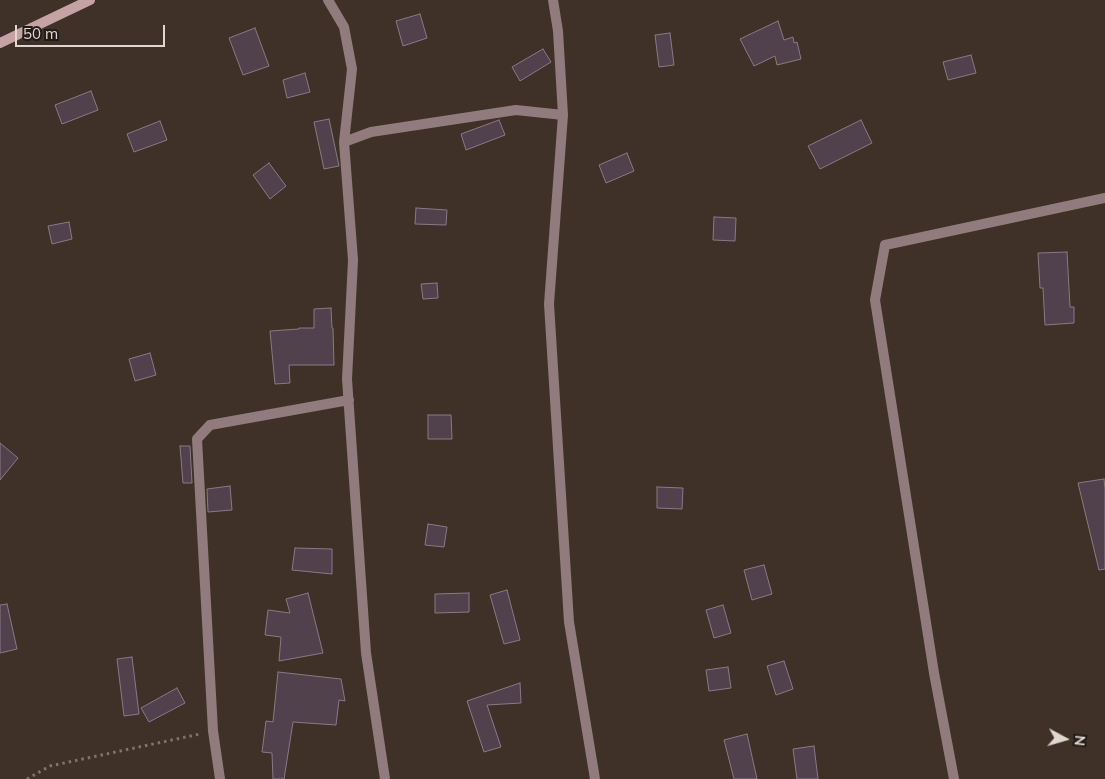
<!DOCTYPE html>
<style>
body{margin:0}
#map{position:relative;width:1105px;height:779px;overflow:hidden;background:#403128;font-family:Mulish,sans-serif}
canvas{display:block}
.north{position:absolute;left:1040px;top:714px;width:50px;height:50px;-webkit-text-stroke:4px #221b17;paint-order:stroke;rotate:96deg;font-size:14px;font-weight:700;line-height:20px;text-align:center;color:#e1d7d1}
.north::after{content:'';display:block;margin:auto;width:18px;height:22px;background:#e1d7d1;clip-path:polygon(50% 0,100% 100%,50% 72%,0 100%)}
.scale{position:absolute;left:15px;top:25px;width:150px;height:22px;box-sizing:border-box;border:2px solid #e1d7d1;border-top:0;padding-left:6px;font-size:15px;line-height:18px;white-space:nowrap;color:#e1d7d1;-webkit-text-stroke:4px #221b17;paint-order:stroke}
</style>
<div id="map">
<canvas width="1105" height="779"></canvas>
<div class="north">N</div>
<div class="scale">50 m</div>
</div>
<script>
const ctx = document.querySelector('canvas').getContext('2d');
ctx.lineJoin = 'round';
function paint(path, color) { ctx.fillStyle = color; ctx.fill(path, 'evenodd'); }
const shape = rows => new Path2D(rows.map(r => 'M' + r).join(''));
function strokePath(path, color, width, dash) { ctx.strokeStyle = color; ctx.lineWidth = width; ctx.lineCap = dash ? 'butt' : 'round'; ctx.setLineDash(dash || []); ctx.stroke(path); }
const building = shape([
 [420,14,427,38,403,46,396,21,420,14],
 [778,21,784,40,793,37,794,43,797,42,801,59,777,65,775,56,754,66,740,39,778,21],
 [255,28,269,66,243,75,229,38,255,28],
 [670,33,674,65,659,67,655,35,670,33],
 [543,49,551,62,520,81,512,67,543,49],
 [971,55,976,73,948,80,943,62,971,55],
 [305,73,310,92,287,98,283,80,305,73],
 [91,91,98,110,62,124,55,105,91,91],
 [329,119,339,166,324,169,314,122,329,119],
 [499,120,505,135,466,150,461,134,499,120],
 [861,120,872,143,820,169,808,146,861,120],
 [160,121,167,140,134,152,127,134,160,121],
 [627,153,634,171,606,183,599,165,627,153],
 [269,163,286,186,270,199,253,175,269,163],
 [416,208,447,210,446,225,415,224,416,208],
 [714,217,736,218,735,241,713,240,714,217],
 [69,222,72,239,52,244,48,226,69,222],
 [1067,252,1070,307,1074,307,1074,323,1045,325,1043,288,1040,288,1038,253,1067,252],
 [437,283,438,298,423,299,421,284,437,283],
 [331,308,332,328,333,328,334,365,289,365,290,383,275,384,270,331,299,329,299,328,314,328,314,309,331,308],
 [150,353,156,375,135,381,129,359,150,353],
 [428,415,451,415,452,439,428,439,428,415],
 [0,443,18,458,0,480,0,443],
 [180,446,190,446,192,483,183,483,180,446],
 [1104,479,1105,489,1105,569,1099,570,1078,483,1104,479],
 [230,486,232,510,208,512,207,489,230,486],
 [657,487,683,488,682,509,657,508,657,487],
 [428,524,447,527,444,547,425,545,428,524],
 [295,548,332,549,332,574,292,570,295,548],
 [764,565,772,594,752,600,744,570,764,565],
 [507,590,520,640,504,644,490,595,507,590],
 [308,593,323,653,279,661,281,637,265,635,268,610,290,613,286,599,308,593],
 [469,593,469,612,435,613,435,594,469,593],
 [7,604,17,649,0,653,0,605,7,604],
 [723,605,731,633,714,638,706,610,723,605],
 [132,657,139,714,124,716,117,659,132,657],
 [784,661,793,689,776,695,767,666,784,661],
 [728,667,731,688,709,691,706,670,728,667],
 [278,672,341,679,345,701,339,700,336,725,293,722,284,779,273,779,272,753,262,752,266,721,273,722,278,672],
 [520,683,521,703,487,705,501,747,484,752,467,701,520,683],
 [177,688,185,703,149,722,141,708,177,688],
 [747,734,757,779,734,779,724,740,747,734],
 [814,746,818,779,797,779,793,749,814,746]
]);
const path = shape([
 [27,779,50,766,200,734]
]);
const street = shape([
 [328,0,344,27,352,69,344,142,353,260,347,379,366,653,385,779],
 [553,0,558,31,563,115,549,304,569,622,595,779],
 [344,142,371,132,516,110,563,115],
 [220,779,213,731,197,439,210,425,349,400],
 [954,779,934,673,875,300,885,245,1105,198]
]);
const secondary = shape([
 [0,43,90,0]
]);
paint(building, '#50414c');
strokePath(building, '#8a7986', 1);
strokePath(path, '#80736b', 3, [2.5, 4]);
strokePath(street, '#917b7c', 10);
strokePath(secondary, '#c5a2a4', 10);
</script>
